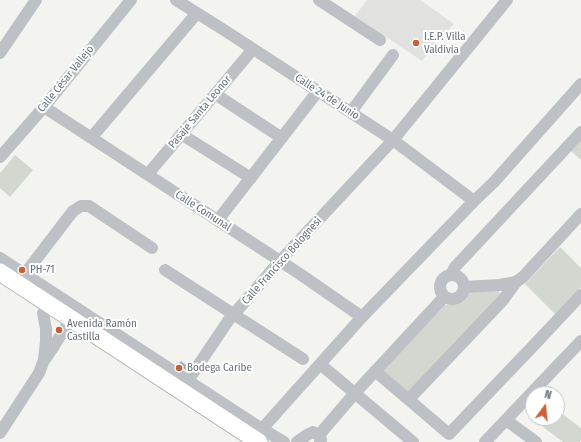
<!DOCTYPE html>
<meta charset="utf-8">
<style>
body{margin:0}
#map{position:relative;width:581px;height:442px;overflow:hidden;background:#f3f3f0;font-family:"Fira Sans Condensed",sans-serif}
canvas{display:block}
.north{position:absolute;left:525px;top:386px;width:40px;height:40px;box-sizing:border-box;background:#fff;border:1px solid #c2c7cb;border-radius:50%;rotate:15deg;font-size:11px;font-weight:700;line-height:16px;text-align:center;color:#66727e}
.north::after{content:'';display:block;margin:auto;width:14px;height:18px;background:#cf5e35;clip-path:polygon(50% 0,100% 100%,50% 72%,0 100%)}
</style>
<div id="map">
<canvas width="581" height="442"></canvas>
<div class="north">N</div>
</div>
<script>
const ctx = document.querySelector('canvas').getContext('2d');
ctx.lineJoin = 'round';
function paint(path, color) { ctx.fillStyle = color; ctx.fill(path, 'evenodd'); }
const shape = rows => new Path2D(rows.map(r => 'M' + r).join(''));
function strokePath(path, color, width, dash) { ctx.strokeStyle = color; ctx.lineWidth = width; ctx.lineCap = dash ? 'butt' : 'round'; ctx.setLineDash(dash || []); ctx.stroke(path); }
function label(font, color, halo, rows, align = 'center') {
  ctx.font = font + ' "Fira Sans Condensed",sans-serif'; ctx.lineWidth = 4; ctx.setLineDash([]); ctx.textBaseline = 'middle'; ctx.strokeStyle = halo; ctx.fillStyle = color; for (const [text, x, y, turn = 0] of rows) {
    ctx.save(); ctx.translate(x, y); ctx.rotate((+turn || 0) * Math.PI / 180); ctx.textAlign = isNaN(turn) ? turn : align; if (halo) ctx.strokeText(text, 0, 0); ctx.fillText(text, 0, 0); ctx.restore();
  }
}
const built = shape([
 [367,0,420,0,454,24,422,61,355,16]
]);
const green = shape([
 [581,139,581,160,570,150],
 [15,155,33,170,10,197,0,188,0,173],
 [560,247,581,268,581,287,556,315,525,284],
 [498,289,500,294,501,298,411,393,406,393,382,371,443,305,452,305,457,301,467,291],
 [557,410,581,428,581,440,580,442,563,442,538,423,542,418,557,418]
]);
const building = shape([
 [181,361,188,367,186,370,178,365]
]);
const minor = shape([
 [176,0,224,30,393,140,474,201],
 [319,0,380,40],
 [0,53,36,0],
 [215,94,282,138],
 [44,107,300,274,362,317],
 [351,112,393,55],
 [181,134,251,178],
 [91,138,197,13],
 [0,157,44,107,131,0],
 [148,174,253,49],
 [218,220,318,91],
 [0,258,262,429,284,442],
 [165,270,303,359],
 '440 287a12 12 0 1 1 24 0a12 12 0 1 1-24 0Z',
 [451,275,455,267,581,132],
 [21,279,73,211,81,206,89,206,152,248],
 [464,287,500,285,516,282],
 [45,359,54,346,71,318],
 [320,364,413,442],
 [375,371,449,434,536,343,581,295],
 [181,391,228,321,280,261,393,140,507,0],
 [409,399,503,300,516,282,523,277,581,214],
 [506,420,536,442],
 [0,433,39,373,44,360,46,341,46,329,43,313],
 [319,435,355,393,444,297],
 [254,439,262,429,362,317,474,201,494,182,581,84],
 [297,442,307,435,313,432,319,435,321,440,320,442],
 [485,442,581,341]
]);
const highway = shape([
 [0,272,259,442]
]);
const markers = [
 [416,43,4,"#cf5e35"],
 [22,270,4,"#cf5e35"],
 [59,330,4,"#cf5e35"],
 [179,368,4,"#cf5e35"]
];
const poiNames = [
 ["I.E.P. Villa",424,37],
 ["Valdivia",424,50],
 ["PH-71",30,270],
 ["Avenida Ramón",67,324],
 ["Castilla",67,337],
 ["Bodega Caribe",187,368]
];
const streetNames = [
 ["Calle César Vallejo",66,79,-51],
 ["Calle 24 de Junio",327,97,33],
 ["Pasaje Santa Leonor",200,112,-50],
 ["Calle Comunal",203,211,33],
 ["Calle Francisco Bolognesi",282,261,-48]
];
paint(built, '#e1e2e0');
paint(green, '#d2d8d0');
paint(building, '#a5abb0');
strokePath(highway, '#b0b3b6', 19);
strokePath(minor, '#bdc0c4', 12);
strokePath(highway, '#fff', 17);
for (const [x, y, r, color] of markers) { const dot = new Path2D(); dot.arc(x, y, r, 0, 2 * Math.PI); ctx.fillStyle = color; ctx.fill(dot); strokePath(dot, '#fff', 1.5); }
label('11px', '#66727e', '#fff', poiNames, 'left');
label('11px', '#66727e', '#fff', streetNames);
</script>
